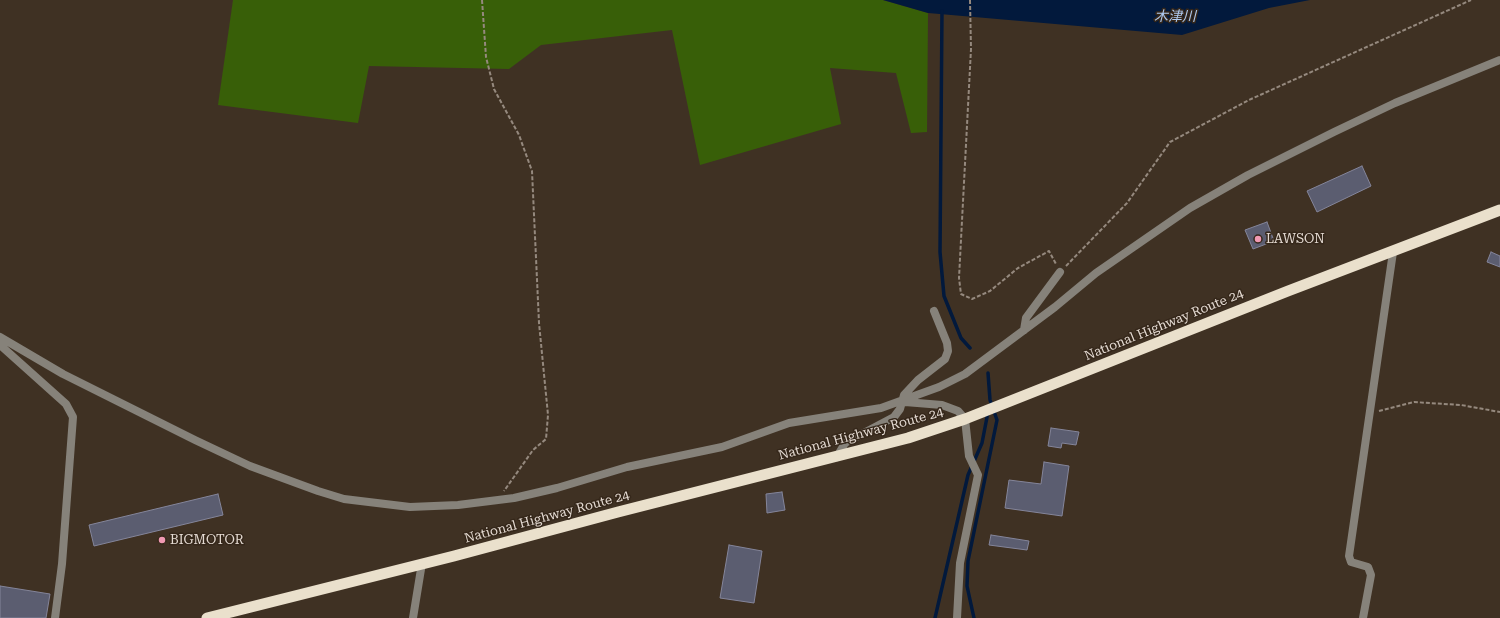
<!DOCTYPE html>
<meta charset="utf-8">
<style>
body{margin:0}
canvas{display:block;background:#3f3123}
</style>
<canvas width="1500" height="618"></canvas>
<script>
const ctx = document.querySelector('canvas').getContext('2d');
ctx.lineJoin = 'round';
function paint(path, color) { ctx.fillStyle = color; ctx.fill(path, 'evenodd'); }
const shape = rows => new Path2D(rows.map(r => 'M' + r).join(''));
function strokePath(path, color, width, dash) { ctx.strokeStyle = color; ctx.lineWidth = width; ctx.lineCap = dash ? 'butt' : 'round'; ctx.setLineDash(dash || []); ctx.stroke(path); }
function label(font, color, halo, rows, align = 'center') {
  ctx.font = font + ' "Roboto Serif","Noto Sans JP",serif'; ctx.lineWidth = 3; ctx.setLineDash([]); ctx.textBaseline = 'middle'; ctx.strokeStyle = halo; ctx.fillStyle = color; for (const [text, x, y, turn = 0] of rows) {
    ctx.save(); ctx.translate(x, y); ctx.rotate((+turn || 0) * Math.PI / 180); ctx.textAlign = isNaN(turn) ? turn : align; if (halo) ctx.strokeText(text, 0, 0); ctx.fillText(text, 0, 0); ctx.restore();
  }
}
const green = shape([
 [233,0,883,0,928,13,927,132,911,133,896,73,830,68,841,124,700,165,672,30,541,45,509,69,369,66,358,123,218,105]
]);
const water = shape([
 [883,0,1310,0,1269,8,1182,35,928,13]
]);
const stream = shape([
 [942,11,940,252,944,296,961,338,970,348],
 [935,618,968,475,982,443,988,412],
 [974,618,967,586,968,561,997,420,990,400,988,373]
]);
const building = shape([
 [1362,166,1371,186,1317,212,1307,191,1362,166],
 [1267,222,1274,241,1253,249,1245,230,1267,222],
 [1491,252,1500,256,1500,267,1487,262,1491,252],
 [1051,428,1079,432,1076,445,1062,443,1061,448,1048,446,1051,428],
 [1044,462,1069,466,1062,516,1005,508,1009,480,1041,484,1044,462],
 [782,492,785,510,767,513,766,494,782,492],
 [218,494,223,515,94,546,89,525,218,494],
 [991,535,1029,541,1027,550,989,545,991,535],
 [729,545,762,551,754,603,720,598,729,545],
 [0,586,50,594,46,618,0,618,0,586]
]);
const path = shape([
 [482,0,486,57,494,89,519,135,532,171,539,323,548,415,546,439,533,450,504,491],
 [970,0,971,49,959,278,961,294,972,299,990,291,1018,268,1049,251,1056,264],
 [1066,266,1127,203,1170,142,1249,100,1471,0],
 [1379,411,1414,402,1461,405,1500,412]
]);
const minor = shape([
 [1024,330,1026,318,1060,272],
 [0,337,63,374,195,440,250,466,318,491,344,499,410,507,458,505,514,498,557,488,627,467,722,447,789,423,881,408,939,387,965,374,1055,307,1096,273,1190,208,1248,175,1334,132,1395,103,1500,60],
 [0,345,66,404,73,417,62,564,55,618],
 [905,402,942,405,958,411,965,419,969,456,978,475,960,563,957,618],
 [837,457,845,443,894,417,900,409,904,395,918,380,945,359,948,351,947,343,934,311],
 [413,618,422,563],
 [1363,618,1371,575,1368,567,1351,562,1349,556,1393,252]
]);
const trunk = shape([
 [207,618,454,556,618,512,908,438,965,419,1288,291,1500,210]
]);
const markers = [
 [1258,239,4,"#f19ab3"],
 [162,540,4,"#f19ab3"]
];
const poiNames = [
 ["LAWSON",1266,239],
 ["BIGMOTOR",170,540]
];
const streetNames = [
 ["National Highway Route 24",1164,325,-22],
 ["National Highway Route 24",861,434,-15],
 ["National Highway Route 24",547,517,-15]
];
const waterNames = [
 ["木津川",1175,17]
];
paint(green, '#385f08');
paint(water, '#02193c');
strokePath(stream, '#02193c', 3.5);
paint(building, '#5b5d70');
strokePath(building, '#84859a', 1);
strokePath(path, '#95897e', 2, [4, 2]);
strokePath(minor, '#86827a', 8);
strokePath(trunk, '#eae0cc', 11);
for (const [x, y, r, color] of markers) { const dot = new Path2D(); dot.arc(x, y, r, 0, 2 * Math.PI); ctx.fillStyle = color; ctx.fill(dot); strokePath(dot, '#35271a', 1.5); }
label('13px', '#e4dad2', '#35271a', poiNames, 'left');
label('13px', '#e4dad2', '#35271a', streetNames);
label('italic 14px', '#aec9ef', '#35271a', waterNames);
</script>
